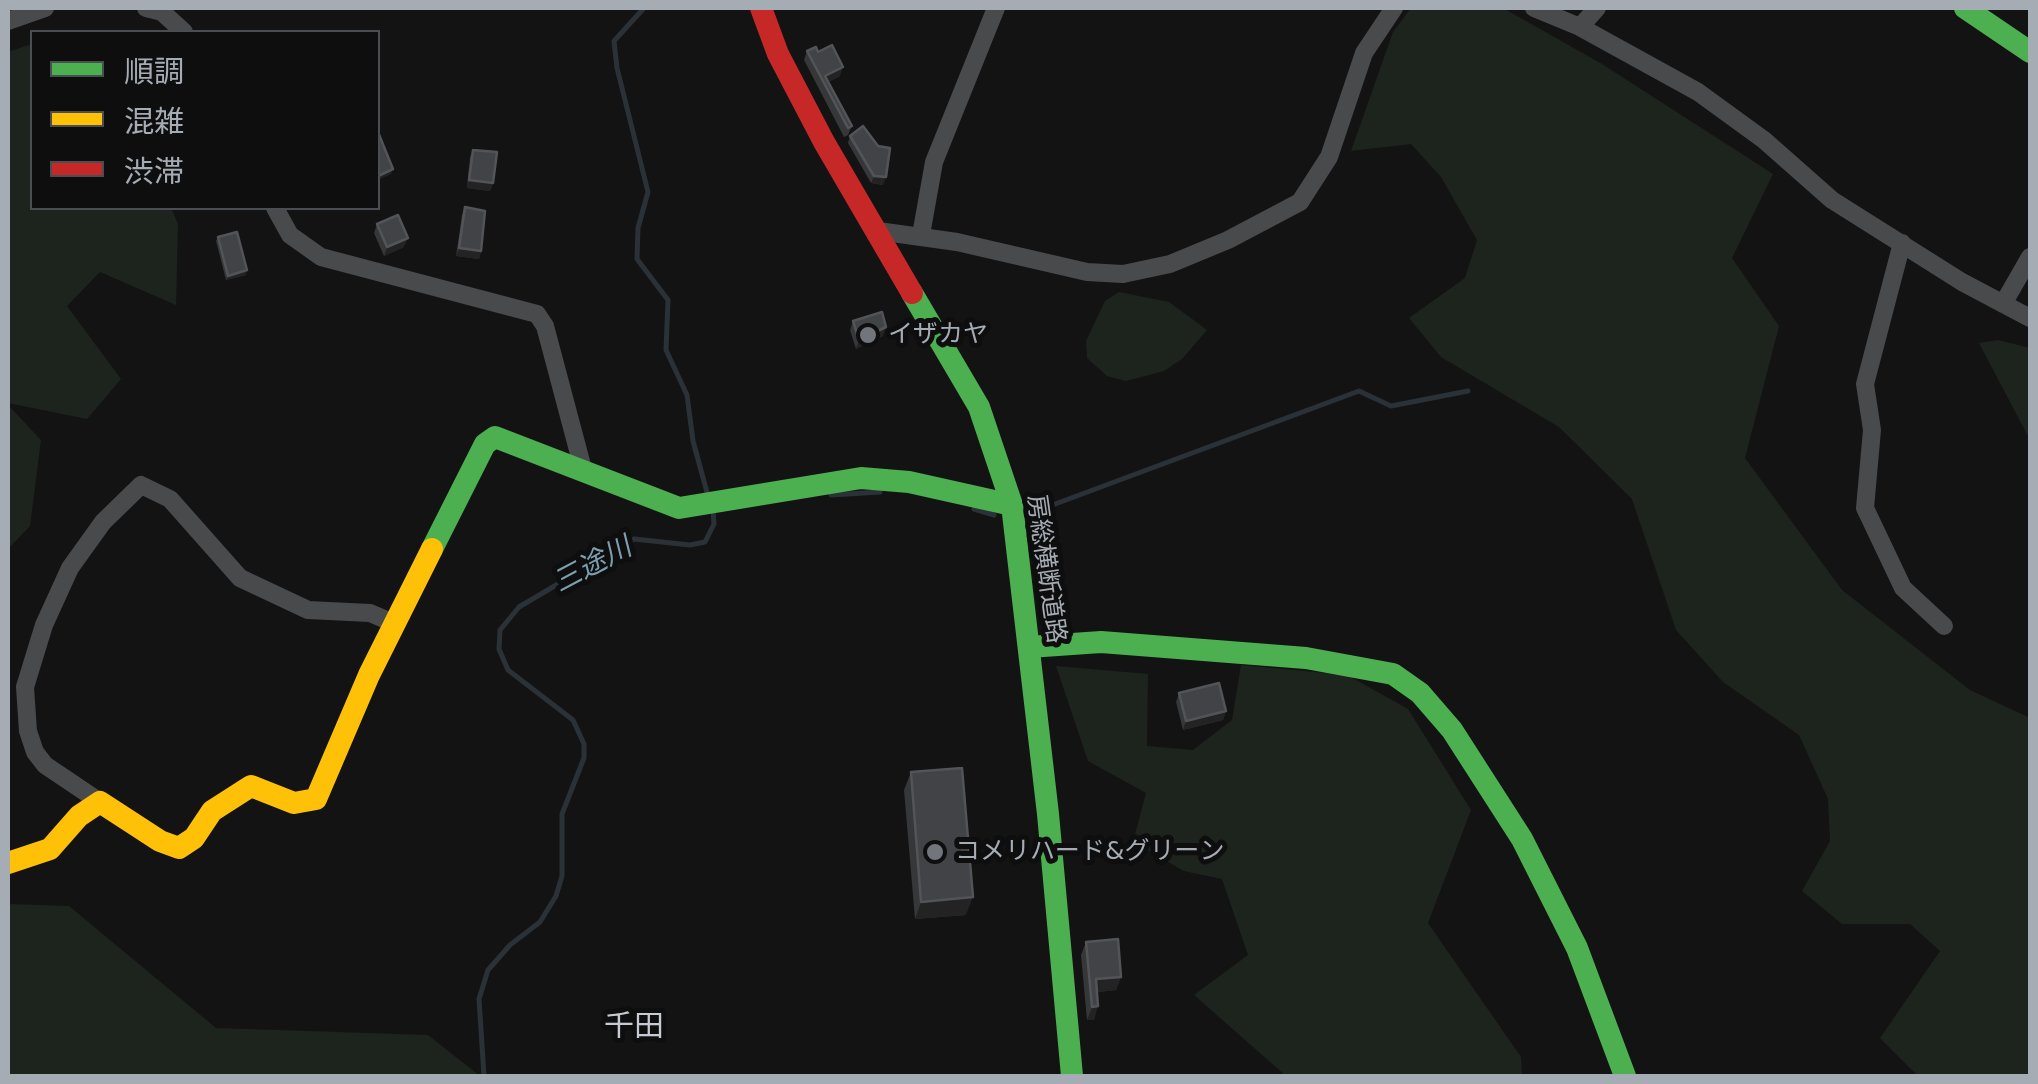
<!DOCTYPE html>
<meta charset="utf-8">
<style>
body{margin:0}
#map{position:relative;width:2038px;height:1084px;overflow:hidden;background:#131314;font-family:"DejaVu Sans","Noto Sans JP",sans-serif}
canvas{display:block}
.frame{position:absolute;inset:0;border:10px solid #a5acb4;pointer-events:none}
.legend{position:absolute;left:30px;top:30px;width:350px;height:180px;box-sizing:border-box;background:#0e0e0f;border:2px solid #4a4d51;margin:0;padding:12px 18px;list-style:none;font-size:30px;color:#a5acb4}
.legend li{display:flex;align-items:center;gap:20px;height:50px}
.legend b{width:50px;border:2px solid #4a4d51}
</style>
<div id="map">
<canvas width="2038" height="1084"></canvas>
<div class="frame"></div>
<ul class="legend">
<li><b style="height:12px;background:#4caf50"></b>順調</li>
<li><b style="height:12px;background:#ffc107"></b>混雑</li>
<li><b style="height:12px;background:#c62828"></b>渋滞</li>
</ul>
</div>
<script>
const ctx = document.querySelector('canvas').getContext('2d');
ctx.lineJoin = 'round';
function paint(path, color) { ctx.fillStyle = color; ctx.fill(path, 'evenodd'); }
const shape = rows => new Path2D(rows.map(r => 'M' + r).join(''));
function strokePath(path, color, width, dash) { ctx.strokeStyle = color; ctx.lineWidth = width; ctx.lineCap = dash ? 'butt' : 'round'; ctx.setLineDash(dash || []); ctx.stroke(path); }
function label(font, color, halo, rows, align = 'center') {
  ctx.font = font + ' "DejaVu Sans","Noto Sans JP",sans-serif'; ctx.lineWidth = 10; ctx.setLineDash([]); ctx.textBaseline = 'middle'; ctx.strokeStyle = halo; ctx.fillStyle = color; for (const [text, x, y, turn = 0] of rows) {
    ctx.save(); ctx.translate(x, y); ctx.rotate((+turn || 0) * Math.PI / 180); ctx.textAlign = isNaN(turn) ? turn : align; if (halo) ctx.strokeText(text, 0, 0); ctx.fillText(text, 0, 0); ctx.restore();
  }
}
const green = shape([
 [1411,8,1503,8,1602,64,1773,174,1732,258,1779,326,1745,458,1842,590,1970,690,2030,718,2030,1076,1924,1076,1916,1074,1880,1038,1940,951,1910,924,1842,924,1802,891,1830,841,1828,799,1799,735,1723,682,1676,630,1632,499,1559,427,1441,357,1409,318,1465,278,1477,240,1441,177,1411,144,1351,151,1393,32],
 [32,44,32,208,171,208,178,224,176,305,100,272,67,306,121,379,87,419,8,403,8,52],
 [1119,292,1169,302,1207,330,1182,359,1164,371,1126,381,1107,376,1087,358,1086,341,1105,301],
 [1998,340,2030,348,2030,440,1979,343],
 [8,405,41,440,30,526,8,549],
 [1241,665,1347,675,1408,709,1471,810,1428,923,1521,1057,1522,1076,1286,1076,1194,995,1248,955,1222,879,1184,871,1133,842,1146,793,1088,761,1056,666,1148,674,1147,746,1193,750,1232,720],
 [8,904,69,906,216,1028,428,1035,480,1076,8,1076]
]);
const stream = shape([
 [644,8,614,41,617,68,648,192,638,228,637,259,668,300,666,350,687,395,693,441,708,496],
 [831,495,880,492],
 [974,509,994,515],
 [1039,510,1359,391,1391,406,1468,391],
 [484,1076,479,999,488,970,510,945,540,922,556,896,562,876,562,814,584,758,584,744,573,720,508,670,499,649,500,630,519,607,634,539,690,545,705,542,714,524,713,511]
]);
const street = shape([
 [146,8,162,12,184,32],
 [1534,8,1580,27,1698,92,1764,140,1832,200,1962,282,2030,318],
 [8,21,45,8],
 [1580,27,1597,8],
 [275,208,290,235,321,257,537,314,545,326,583,469],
 [878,231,957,242,1087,272,1123,274,1170,264,1228,240,1300,202,1329,157,1364,53,1394,8],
 [921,235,934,162,996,8],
 [1902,243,1865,384,1872,430,1865,508,1903,588,1944,626],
 [2003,304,2030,257],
 [100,802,45,765,35,752,28,731,25,687,44,625,70,568,103,522,141,485,170,499,240,578,308,610,370,613,396,624]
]);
const fast = shape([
 [1965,8,2030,52],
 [912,293,979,407,1012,505,1048,814,1072,1076],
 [432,549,485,444,495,437,679,508,861,478,909,482,1012,505],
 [1029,647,1101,642,1306,658,1393,674,1420,693,1452,730,1522,839,1577,948,1625,1076]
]);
const slow = shape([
 [8,863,50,849,79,816,100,802,160,841,179,848,194,838,212,811,251,786,294,803,316,799,369,675,432,549]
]);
const jam = shape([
 [761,8,778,54,824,142,912,293]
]);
const wall = shape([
 [807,51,818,52,840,76,828,82,852,126,848,135,844,137,804,60],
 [850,136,878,146,883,185,871,183,848,143],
 [473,150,493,183,490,191,467,188,470,157],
 [465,207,481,251,479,259,456,256,462,215],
 [377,224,404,247,384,256,374,233],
 [218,237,246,275,226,280,216,241],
 [853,321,883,336,856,349,850,330],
 [1179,693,1226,711,1223,720,1183,730,1176,702],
 [911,772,966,915,915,919,904,790],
 [1086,942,1121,977,1116,990,1097,992,1094,1020,1087,1020,1081,955]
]);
const shadedWall = shape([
 [843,67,840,76,824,84,825,76],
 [393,169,391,174,378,180,378,176],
 [874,176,886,177,883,185,871,183],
 [469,180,493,183,490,191,467,188],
 [408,238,404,247,384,256,387,247],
 [459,248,481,251,479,259,456,256],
 [247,270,246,275,226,280,228,276],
 [886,327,883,336,856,349,859,340],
 [1226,711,1223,720,1183,730,1186,721],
 [973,897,966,915,915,919,921,902],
 [1121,977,1116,990,1091,993,1096,979],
 [1098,1006,1094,1020,1087,1020,1092,1007]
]);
const building = shape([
 [832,45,843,67,825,76,852,126,848,128,807,51,816,47,818,52,832,45],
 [863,126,878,146,890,148,886,177,874,176,850,136,863,126],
 [378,132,393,169,378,176,378,132],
 [473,150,497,152,493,183,469,180,473,150],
 [465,207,485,211,481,251,459,248,465,207],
 [398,215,408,238,387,247,377,224,398,215],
 [237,232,247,270,228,276,218,237,237,232],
 [882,312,886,327,859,340,853,321,882,312],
 [1219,683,1226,711,1186,721,1179,693,1219,683],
 [962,768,973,897,921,902,911,772,962,768],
 [1118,939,1121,977,1096,979,1098,1006,1092,1007,1086,942,1118,939]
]);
const markers = [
 [868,335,10,"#72767c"],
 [935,852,10,"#72767c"]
];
const poiNames = [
 ["イザカヤ",888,335],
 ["コメリハード&グリーン",955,852]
];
const streetNames = [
 ["房総横断道路",1045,569,82]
];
const waterNames = [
 ["三途川",593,566,-28]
];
const quarterNames = [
 ["千田",634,1028]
];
paint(green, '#1d241e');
strokePath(stream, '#2a3237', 5);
strokePath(street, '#484a4c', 18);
strokePath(fast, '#4caf50', 22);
strokePath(slow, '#ffc107', 22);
strokePath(jam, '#c62828', 22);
paint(wall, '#363738');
paint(shadedWall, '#232324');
paint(building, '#424346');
strokePath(building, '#525457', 2.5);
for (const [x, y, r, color] of markers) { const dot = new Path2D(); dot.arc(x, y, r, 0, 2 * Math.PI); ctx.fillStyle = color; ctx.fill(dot); strokePath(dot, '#0e0e0f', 4); }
label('25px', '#a5acb4', '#0e0e0f', poiNames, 'left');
label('25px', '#a5acb4', '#0e0e0f', streetNames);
label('italic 28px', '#7d9eaf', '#0e0e0f', waterNames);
label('30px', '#c6cad1', '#0e0e0f', quarterNames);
</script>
